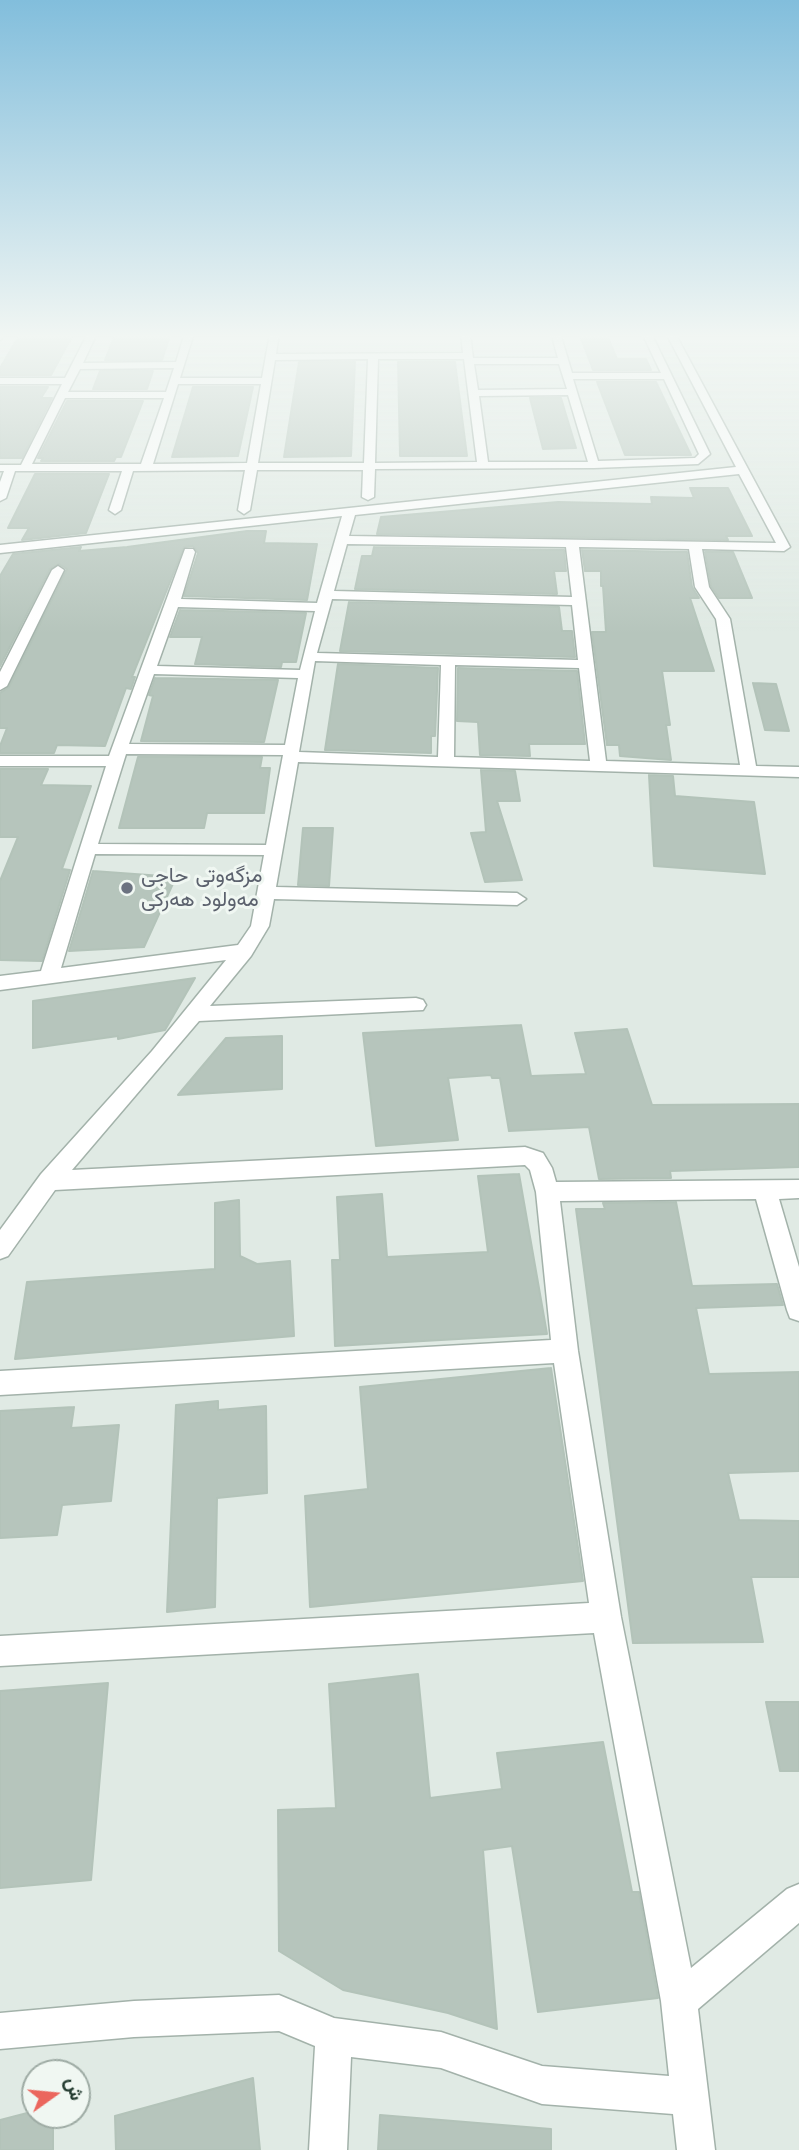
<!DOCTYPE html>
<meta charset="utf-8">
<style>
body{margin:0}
#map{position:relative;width:799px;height:2150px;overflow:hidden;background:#e0eae4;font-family:"Work Sans",Vazirmatn,sans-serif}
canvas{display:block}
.north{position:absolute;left:21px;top:2059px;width:70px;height:70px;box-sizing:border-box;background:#f0f7f2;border:2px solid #9eaba4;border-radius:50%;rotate:75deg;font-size:19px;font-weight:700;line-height:28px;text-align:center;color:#223a2f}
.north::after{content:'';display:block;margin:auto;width:24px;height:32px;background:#eb665d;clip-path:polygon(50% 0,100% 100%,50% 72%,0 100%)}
</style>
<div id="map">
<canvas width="799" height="2150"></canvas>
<div class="north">ش</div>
</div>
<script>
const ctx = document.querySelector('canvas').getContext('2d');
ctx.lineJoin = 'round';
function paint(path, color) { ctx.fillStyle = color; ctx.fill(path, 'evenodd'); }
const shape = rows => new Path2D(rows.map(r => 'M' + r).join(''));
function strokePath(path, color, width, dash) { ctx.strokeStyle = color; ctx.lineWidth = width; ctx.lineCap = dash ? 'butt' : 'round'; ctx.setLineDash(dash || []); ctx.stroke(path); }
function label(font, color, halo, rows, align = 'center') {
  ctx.font = font + ' "Work Sans",Vazirmatn,sans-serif'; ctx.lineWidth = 6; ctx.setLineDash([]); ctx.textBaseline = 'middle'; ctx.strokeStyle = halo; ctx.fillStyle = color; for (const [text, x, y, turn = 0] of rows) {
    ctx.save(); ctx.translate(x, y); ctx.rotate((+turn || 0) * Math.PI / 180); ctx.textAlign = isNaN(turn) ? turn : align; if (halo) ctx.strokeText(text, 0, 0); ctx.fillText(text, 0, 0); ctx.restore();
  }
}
const building = shape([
 [26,333,74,333,51,375,0,375,0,368,19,336,26,333],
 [116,333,171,333,162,360,105,360,116,333],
 [579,333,606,333,617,359,646,359,651,370,593,370,579,333],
 [299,362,355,362,351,456,284,457,299,362],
 [398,362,455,362,467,456,400,456,398,362],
 [100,371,153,371,147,389,93,389,100,371],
 [597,382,656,382,691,455,625,455,597,382],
 [0,387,48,387,41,398,52,398,22,458,0,458,0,387],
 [193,387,253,387,238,456,172,457,193,387],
 [530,398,561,398,576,448,543,449,530,398],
 [67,401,143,401,121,457,116,457,114,461,41,461,43,458,38,458,67,401],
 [35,474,109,474,86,533,22,540,29,528,8,528,35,474],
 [690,488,728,488,752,536,726,536,728,540,377,534,381,517,558,502,652,504,651,497,694,498,690,488],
 [247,531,266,531,264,543,317,544,307,600,184,596,198,553,193,546,184,547,132,677,135,677,131,689,126,688,105,746,57,745,54,753,0,753,0,746,7,728,0,728,0,693,9,687,67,569,59,564,50,569,0,666,0,576,13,554,81,547,79,551,127,547,247,531],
 [374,547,564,550,566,571,554,571,557,594,355,589,362,556,372,556,374,547],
 [582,550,687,552,692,587,699,598,690,598,714,671,662,671,670,725,666,725,671,760,620,756,619,745,607,745,592,632,606,632,603,586,601,586,601,571,585,571,582,550],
 [705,552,733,552,752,598,719,598,711,586,705,552],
 [349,602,559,607,562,631,572,631,575,657,340,651,349,602],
 [180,610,306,613,296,662,282,662,281,667,195,664,202,637,170,637,180,610],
 [338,664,438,668,435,736,431,736,431,753,325,750,338,664],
 [458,668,577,671,585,744,529,744,530,756,480,755,478,722,457,721,458,668],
 [155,678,278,680,264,742,141,741,153,696,149,695,155,678],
 [753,683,776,684,789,731,765,730,753,683],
 [138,757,262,757,260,768,270,768,264,813,207,813,204,828,119,828,138,757],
 [0,769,48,769,41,785,91,786,62,869,70,870,42,961,0,960,0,881,18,837,0,837,0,769],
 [481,770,515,771,520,801,497,801,522,880,485,882,471,833,486,832,481,770],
 [649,775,673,776,675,796,754,802,765,874,654,866,649,775],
 [303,828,333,828,329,886,298,885,303,828],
 [93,871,176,877,144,947,69,951,93,871],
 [195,978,165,1030,118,1039,118,1036,33,1048,33,1001,195,978],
 [521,1025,531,1076,586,1074,575,1033,627,1029,652,1105,799,1104,799,1167,670,1171,671,1178,599,1179,589,1127,509,1131,500,1078,492,1078,491,1075,448,1078,458,1140,376,1146,363,1033,521,1025],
 [282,1036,282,1089,178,1095,226,1038,282,1036],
 [519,1174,547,1334,335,1346,332,1260,340,1260,337,1197,382,1194,387,1257,488,1252,478,1176,519,1174],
 [239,1200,240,1256,257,1264,290,1261,294,1336,15,1359,27,1282,215,1269,215,1203,239,1200],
 [676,1202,692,1286,777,1284,783,1305,696,1308,709,1374,799,1372,799,1471,728,1473,739,1520,799,1521,799,1577,751,1577,763,1642,633,1643,576,1209,605,1209,603,1203,676,1202],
 [551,1368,583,1581,310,1607,305,1496,368,1489,360,1387,551,1368],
 [218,1401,218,1410,266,1406,267,1493,217,1498,215,1607,167,1612,176,1405,218,1401],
 [74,1407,71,1428,119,1425,111,1501,62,1505,57,1535,0,1538,0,1411,74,1407],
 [418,1674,430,1798,502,1789,497,1753,603,1742,632,1892,639,1892,658,1998,538,2012,512,1846,483,1850,497,2029,448,2013,343,1990,279,1951,278,1810,336,1808,329,1684,418,1674],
 [108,1683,91,1880,0,1888,0,1691,108,1683],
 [766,1702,799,1702,799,1771,780,1771,766,1702],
 [253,2078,260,2150,116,2150,115,2116,253,2078],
 [35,2111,35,2115,53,2115,53,2150,0,2150,0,2120,35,2111],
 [380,2115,551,2129,551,2150,378,2150,380,2115]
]);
const street = shape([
 [0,333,7,333,0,340,0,333],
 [88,333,97,333,83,363,176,362,185,333,194,333,180,378,262,378,270,333,279,333,276,354,463,353,461,333,470,333,473,358,558,358,551,333,560,333,572,373,661,373,642,333,651,333,710,454,698,464,594,468,375,469,374,497,368,500,362,497,363,470,257,470,250,510,244,514,238,510,245,470,133,471,121,510,115,514,109,510,122,471,15,471,6,498,0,501,0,482,4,471,0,471,0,465,21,465,62,384,0,384,0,378,65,378,88,333],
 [368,359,364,463,258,463,275,360,368,359],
 [378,359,464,359,477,462,375,463,378,359],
 [474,364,559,364,567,389,478,390,474,364],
 [174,368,166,392,68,392,80,369,174,368],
 [573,379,664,379,699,454,695,458,598,461,573,379],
 [178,384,261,384,247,463,153,464,178,384],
 [568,395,588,462,488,462,479,396,568,395],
 [65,398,164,398,141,464,32,464,65,398],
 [666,333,675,333,790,547,784,551,702,549,709,587,730,619,756,766,799,767,799,777,298,762,276,887,517,893,526,899,517,905,274,899,269,926,251,956,210,1006,416,998,423,1000,426,1005,423,1010,199,1021,72,1170,525,1147,543,1153,552,1168,556,1182,799,1180,799,1198,779,1199,799,1267,799,1321,790,1318,787,1310,756,1199,560,1201,578,1351,621,1617,691,1968,787,1889,799,1884,799,1923,698,2009,715,2150,677,2150,673,2114,542,2104,441,2068,351,2057,347,2150,309,2150,315,2046,279,2031,134,2037,0,2049,0,2013,134,2001,279,1995,334,2018,441,2032,542,2066,669,2076,661,2001,594,1633,0,1666,0,1636,589,1603,554,1363,0,1395,0,1371,551,1340,536,1192,530,1170,525,1165,55,1190,8,1256,0,1259,0,1230,41,1174,152,1051,226,960,0,990,0,976,41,971,106,766,0,766,0,756,109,756,185,549,193,549,195,552,181,599,317,603,342,516,0,553,0,545,736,467,666,333],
 [739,474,776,543,349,536,355,515,739,474],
 [347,544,566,547,572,597,334,591,347,544],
 [579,547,689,549,695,587,716,619,740,765,606,761,579,547],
 [332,599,572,605,578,660,317,653,332,599],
 [178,607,315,611,300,670,157,666,178,607],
 [315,661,441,665,438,757,299,752,315,661],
 [455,665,579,668,590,761,454,757,455,665],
 [154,674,298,678,285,745,129,744,154,674],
 [126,754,283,755,266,845,98,844,126,754],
 [95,854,264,855,251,926,238,945,61,968,95,854],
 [58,566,64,570,7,686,0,690,0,672,52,570,58,566]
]);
const markers = [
 [127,888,7,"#6b7280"]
];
const worshipNames = [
 ["مزگەوتی حاجی",141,876],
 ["مەولود هەرکی",141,900]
];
paint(building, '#b6c5bc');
strokePath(building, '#b3c3b9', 2);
strokePath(street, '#a3b2aa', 3);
paint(street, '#fff');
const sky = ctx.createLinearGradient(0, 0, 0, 634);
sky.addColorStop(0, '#82bedc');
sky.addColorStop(0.53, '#f1f6f3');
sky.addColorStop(1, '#f1f6f300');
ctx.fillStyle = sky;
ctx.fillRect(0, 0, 799, 634);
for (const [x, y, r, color] of markers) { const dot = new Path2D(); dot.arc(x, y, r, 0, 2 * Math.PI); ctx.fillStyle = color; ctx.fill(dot); strokePath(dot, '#f0f7f2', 2.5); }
label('21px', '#5b616d', '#f0f7f2', worshipNames, 'left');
</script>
